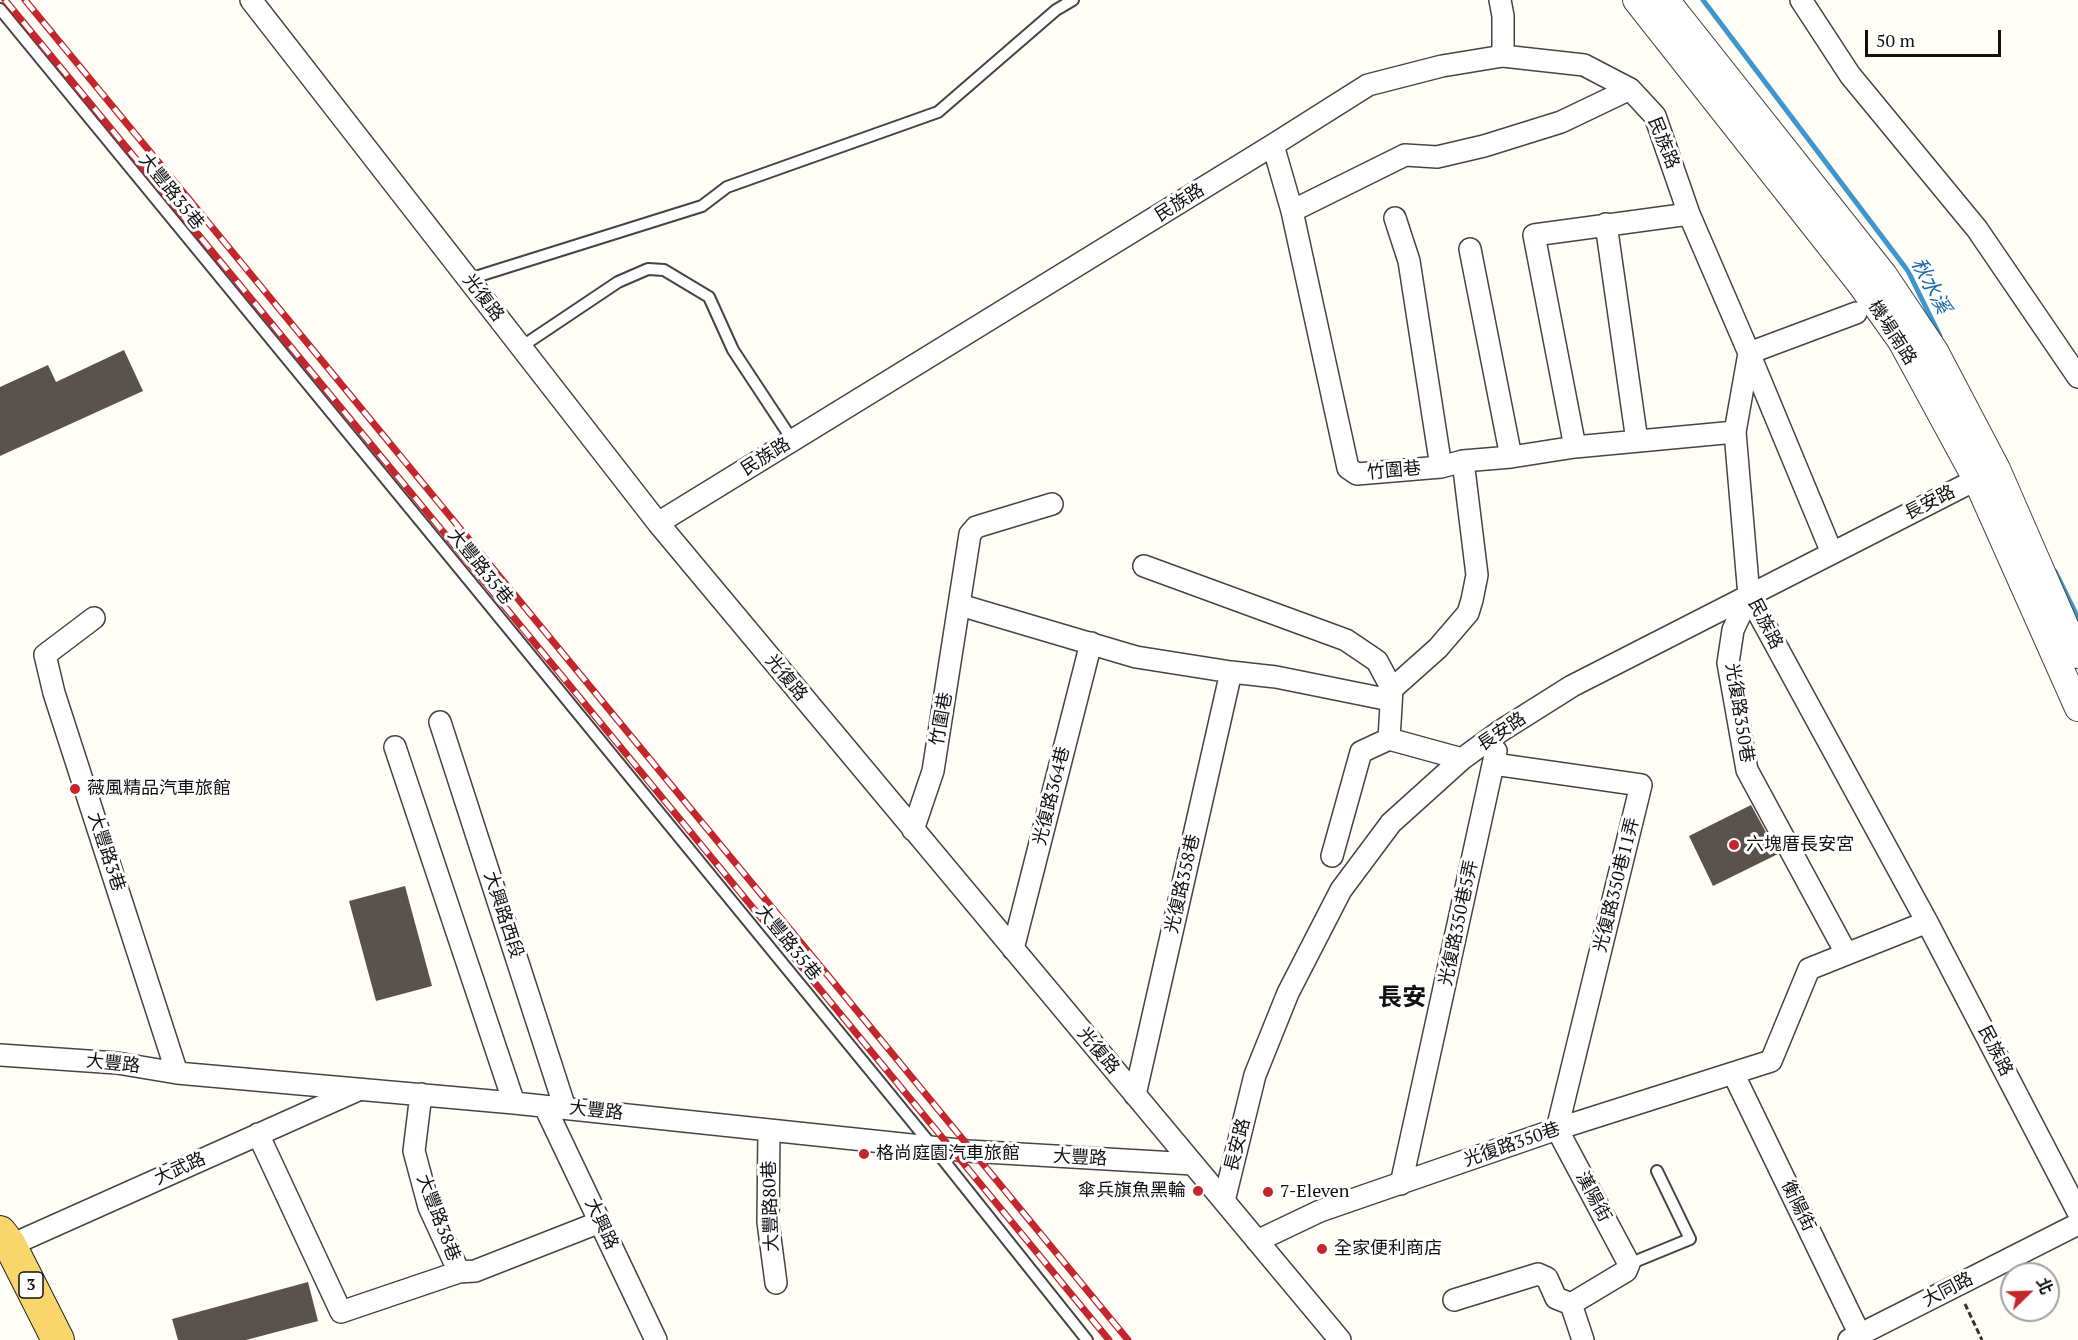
<!DOCTYPE html>
<meta charset="utf-8">
<style>
body{margin:0}
#map{position:relative;width:2078px;height:1340px;overflow:hidden;background:#fffdf5;font-family:"PT Serif","Noto Sans TC",serif}
canvas{display:block}
.north{position:absolute;left:2000px;top:1262px;width:60px;height:60px;box-sizing:border-box;background:#fff;border:2px solid #a0a0a0;border-radius:50%;rotate:67deg;font-size:16px;font-weight:700;line-height:24px;text-align:center;color:#111}
.north::after{content:'';display:block;margin:auto;width:21px;height:27px;background:#c4262e;clip-path:polygon(50% 0,100% 100%,50% 72%,0 100%)}
.scale{position:absolute;left:1865px;top:30px;width:136px;height:27px;box-sizing:border-box;border:3px solid #111;border-top:0;padding-left:8px;font-size:18px;line-height:21px;white-space:nowrap;color:#111;-webkit-text-stroke:4px #fff;paint-order:stroke}
</style>
<div id="map">
<canvas width="2078" height="1340"></canvas>
<div class="north">北</div>
<div class="scale">50 m</div>
</div>
<script>
const ctx = document.querySelector('canvas').getContext('2d');
ctx.lineJoin = 'round';
const shape = rows => new Path2D(rows.map(r => 'M' + r).join(''));
function strokePath(path, color, width, dash) { ctx.strokeStyle = color; ctx.lineWidth = width; ctx.lineCap = dash ? 'butt' : 'round'; ctx.setLineDash(dash || []); ctx.stroke(path); }
function paint(path, color) { ctx.fillStyle = color; ctx.fill(path, 'evenodd'); }
function label(font, color, halo, rows, align = 'center') {
  ctx.font = font + ' "PT Serif","Noto Sans TC",serif'; ctx.lineWidth = 6; ctx.setLineDash([]); ctx.textBaseline = 'middle'; ctx.strokeStyle = halo; ctx.fillStyle = color; for (const [text, x, y, turn = 0] of rows) {
    ctx.save(); ctx.translate(x, y); ctx.rotate((+turn || 0) * Math.PI / 180); ctx.textAlign = isNaN(turn) ? turn : align; if (halo) ctx.strokeText(text, 0, 0); ctx.fillText(text, 0, 0); ctx.restore();
  }
}
const stream = shape([
 [1703,0,1908,271,1940,336],
 [2055,571,2078,618]
]);
const building = shape([
 [124,350,143,391,0,456,0,387,48,365,56,382],
 [1751,805,1778,854,1713,886,1689,836],
 [405,886,432,986,376,1001,349,901],
 [308,1282,318,1321,246,1340,178,1340,172,1319]
]);
const path = shape([
 [1965,1304,1982,1340]
]);
const service = shape([
 [0,9,459,568,933,1147,1087,1340],
 [469,279,702,206,727,187,938,112,1056,10,1073,0],
 [521,347,618,282,648,269,664,270,709,297,733,350,793,441],
 [1629,1264,1690,1239,1657,1171]
]);
const minor = shape([
 [251,0,658,523,1340,1340],
 [1500,0,1503,16,1503,56],
 [1801,0,1850,75,1977,229,2078,377],
 [1273,145,1292,211,1348,468,1357,474,1441,467,1463,461,1511,457,1575,447,1735,432],
 [1292,211,1405,155,1437,157,1484,146,1561,122,1630,89],
 [1395,218,1409,261,1441,467],
 [1606,224,1637,441],
 [1470,249,1511,457],
 [1575,447,1534,235,1689,214],
 [658,523,1273,145,1368,85,1442,66,1503,56,1584,65,1630,89,1655,116,1689,214,1749,353,1735,432,1749,596,1927,922,2078,1212],
 [1832,553,1749,353,1856,313],
 [1144,566,1346,640,1377,661,1392,689],
 [1749,596,1733,630,1728,663,1747,770,1846,953],
 [960,605,1136,657,1231,672,1276,677,1390,700],
 [94,618,45,655,54,693,177,1073],
 [440,722,565,1108],
 [1389,739,1462,759],
 [395,747,514,1103],
 [1494,764,1641,785,1557,1129,1629,1264,1626,1271,1571,1304],
 [913,830,933,771,970,534,976,527,1052,504],
 [1332,856,1361,752,1389,739,1392,689,1438,648,1468,613,1472,600,1477,575,1463,461],
 [1013,949,1091,643],
 [0,1055,117,1063,177,1073,514,1103,968,1151,1193,1164],
 [1733,1073,1860,1335],
 [421,1094,414,1151,429,1207,459,1272],
 [1135,1095,1231,672],
 [545,1107,656,1340],
 [769,1130,768,1222,776,1283],
 [258,1134,341,1312,459,1272,475,1271,600,1222],
 [1401,1184,1496,751],
 [1224,1201,1255,1075,1288,993,1341,890,1391,823,1462,759,1499,732,1572,686,1991,472],
 [1257,1241,1320,1211,1557,1129,1771,1061,1809,969,1927,922],
 [0,1250,358,1090],
 [1454,1300,1538,1274,1547,1278,1556,1298,1571,1304],
 [1571,1304,1583,1340],
 [1849,1340,2078,1224]
]);
const tertiary = shape([
 [1636,0,1861,285,1901,341,1976,479,2078,708],
 [1666,0,1884,275,1935,351,1997,469,2078,655]
]);
const primary = shape([
 [0,1232,10,1245,58,1340]
]);
const rail = shape([
 [5,0,1109,1340],
 [25,0,1128,1340]
]);
const markers = [
 [75,789,6,"#c4262e"],
 [1734,845,6,"#c4262e"],
 [864,1154,6,"#c4262e"],
 [1198,1191,6,"#c4262e"],
 [1268,1192,6,"#c4262e"],
 [1322,1249,6,"#c4262e"]
];
const shields = [
 [31,1285,24]
];
const shieldNames = [
 ["3",31,1285]
];
const streetNames = [
 ["民族路",1663,143,68],
 ["大豐路35巷",171,192,51],
 ["民族路",1180,203,-32],
 ["光復路",483,298,52],
 ["機場南路",1892,333,57],
 ["民族路",766,457,-32],
 ["竹圍巷",1394,471,-5],
 ["長安路",1930,503,-27],
 ["大豐路35巷",480,567,51],
 ["民族路",1765,624,63],
 ["光復路",786,678,50],
 ["光復路350巷",1739,713,81],
 ["竹圍巷",942,719,-80],
 ["長安路",1502,732,-34],
 ["光復路364巷",1052,796,-76],
 ["大豐路3巷",106,852,72],
 ["光復路358巷",1183,884,-77],
 ["光復路350巷11弄",1617,885,-76],
 ["大興路西段",503,915,72],
 ["光復路350巷5弄",1459,923,-78],
 ["大豐路35巷",788,943,51],
 ["光復路",1098,1051,50],
 ["民族路",1995,1051,63],
 ["大豐路",113,1064,6],
 ["大豐路",596,1111,6],
 ["長安路",1238,1145,-76],
 ["光復路350巷",1512,1145,-19],
 ["大豐路",1080,1158,3],
 ["大武路",180,1169,-24],
 ["漢陽街",1593,1197,62],
 ["大豐路80巷",771,1206,-92],
 ["衡陽街",1798,1206,64],
 ["大豐路38巷",438,1218,69],
 ["大興路",601,1224,65],
 ["大同路",1948,1290,-27]
];
const poiNames = [
 ["薇風精品汽車旅館",87,789],
 ["六塊厝長安宮",1746,845],
 ["格尚庭園汽車旅館",876,1154],
 ["傘兵旗魚黑輪",1186,1191,"right"],
 ["7-Eleven",1280,1192],
 ["全家便利商店",1334,1249]
];
const waterNames = [
 ["秋水溪",1930,286,62]
];
const districtNames = [
 ["長安",1402,998]
];
strokePath(stream, '#3f96cf', 5);
paint(building, '#5a524d');
strokePath(service, '#444', 14);
strokePath(minor, '#444', 24);
strokePath(tertiary, '#444', 28);
strokePath(primary, '#222', 34);
strokePath(path, '#333', 3, [6, 3]);
strokePath(service, '#fff', 10);
strokePath(minor, '#fff', 21);
strokePath(tertiary, '#fff', 26);
strokePath(primary, '#f9d66b', 32);
strokePath(rail, '#c4262e', 7);
strokePath(rail, '#fff', 4.5, [14]);
for (const [x, y, r, color] of markers) { const dot = new Path2D(); dot.arc(x, y, r, 0, 2 * Math.PI); ctx.fillStyle = color; ctx.fill(dot); strokePath(dot, '#fff', 2); }
for (const [x, y, w] of shields) { const box = new Path2D(); box.roundRect(x - w / 2, y - 13, w, 26, 4.5); ctx.fillStyle = '#fff'; ctx.fill(box); strokePath(box, '#111', 1.5); }
label('bold 16px', '#111', null, shieldNames);
label('18px', '#111', '#fff', streetNames);
label('18px', '#111', '#fff', poiNames, 'left');
label('italic 20px', '#1768a6', '#fff', waterNames);
label('bold 24px', '#111', '#fff', districtNames);
</script>
